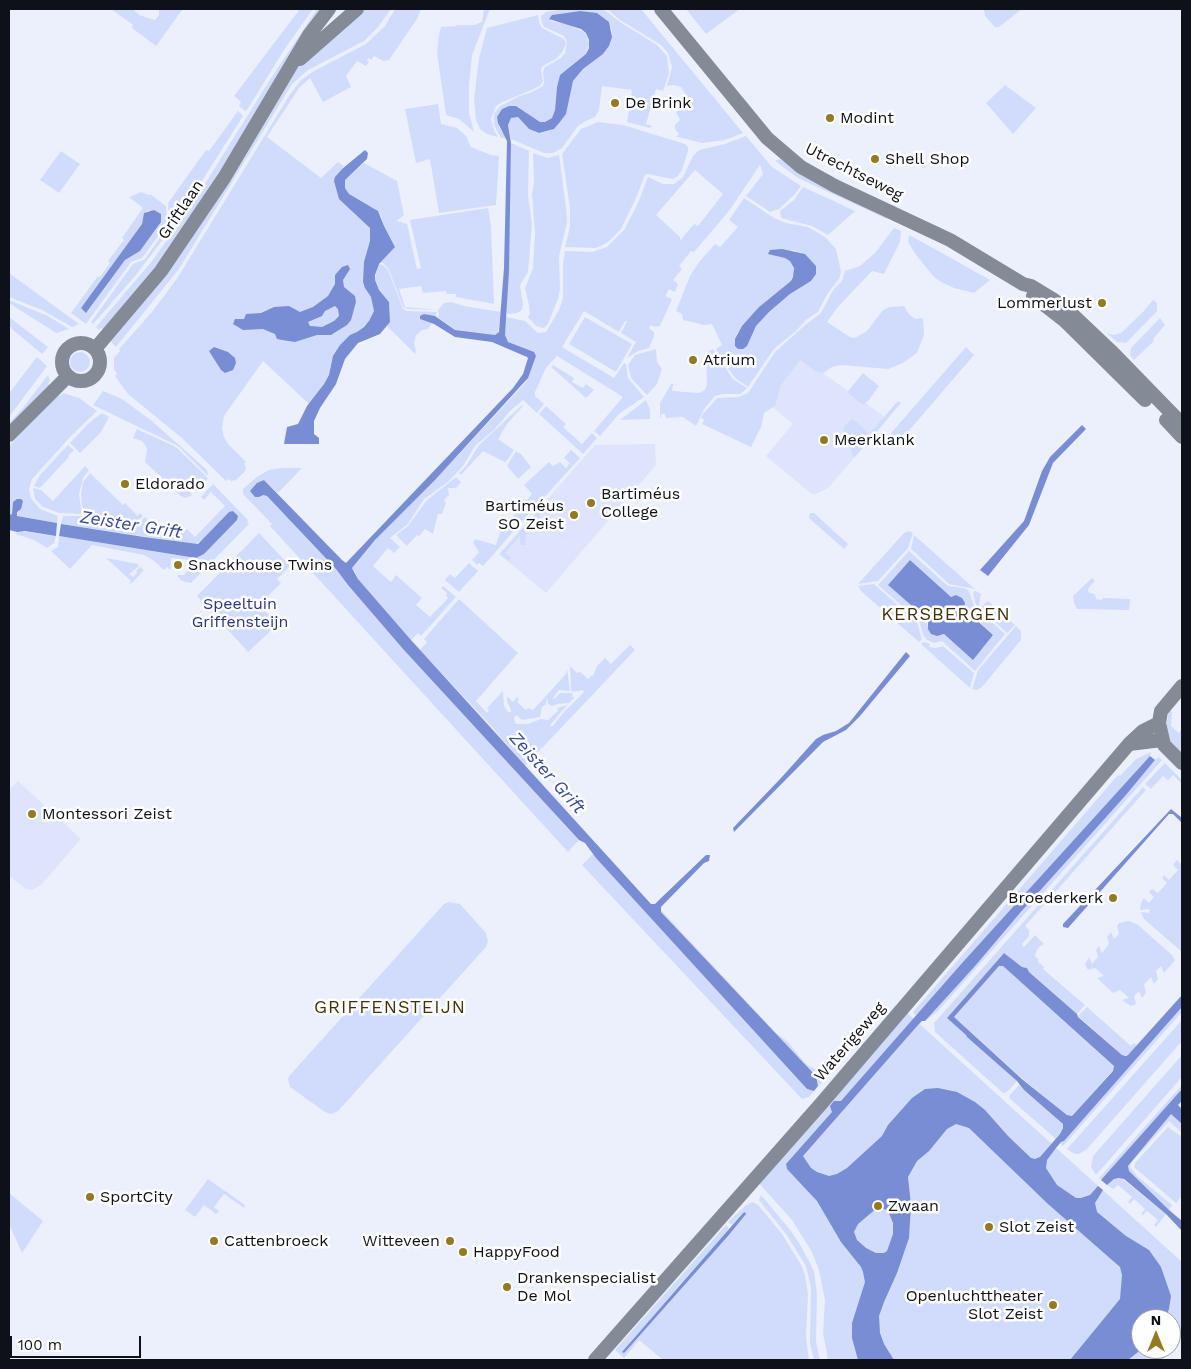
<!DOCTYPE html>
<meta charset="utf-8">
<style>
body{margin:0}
#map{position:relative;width:1191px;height:1369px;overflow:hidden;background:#ecf0fd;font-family:"Work Sans",sans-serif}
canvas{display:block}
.frame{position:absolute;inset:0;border:10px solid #0f1118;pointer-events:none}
.north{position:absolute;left:1131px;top:1309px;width:50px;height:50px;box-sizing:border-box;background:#fefefe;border:1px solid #9e9fa2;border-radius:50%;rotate:0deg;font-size:14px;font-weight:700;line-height:20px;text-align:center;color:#0f1118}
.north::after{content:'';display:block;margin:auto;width:18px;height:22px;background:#967a22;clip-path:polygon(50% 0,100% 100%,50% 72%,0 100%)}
.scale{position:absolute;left:10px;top:1336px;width:131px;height:22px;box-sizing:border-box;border:2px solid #0f1118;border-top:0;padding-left:6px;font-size:15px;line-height:18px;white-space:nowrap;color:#0f1118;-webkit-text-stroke:4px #fefefe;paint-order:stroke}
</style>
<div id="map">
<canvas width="1191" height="1369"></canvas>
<div class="frame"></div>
<div class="north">N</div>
<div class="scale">100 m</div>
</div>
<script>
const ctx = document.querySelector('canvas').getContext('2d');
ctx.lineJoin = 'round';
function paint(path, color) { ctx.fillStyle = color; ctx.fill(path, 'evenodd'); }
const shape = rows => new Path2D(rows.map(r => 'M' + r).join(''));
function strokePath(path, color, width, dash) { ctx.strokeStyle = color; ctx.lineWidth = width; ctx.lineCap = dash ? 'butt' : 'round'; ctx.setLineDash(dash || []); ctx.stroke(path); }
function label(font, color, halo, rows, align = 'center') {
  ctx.font = font + ' "Work Sans",sans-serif'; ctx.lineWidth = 5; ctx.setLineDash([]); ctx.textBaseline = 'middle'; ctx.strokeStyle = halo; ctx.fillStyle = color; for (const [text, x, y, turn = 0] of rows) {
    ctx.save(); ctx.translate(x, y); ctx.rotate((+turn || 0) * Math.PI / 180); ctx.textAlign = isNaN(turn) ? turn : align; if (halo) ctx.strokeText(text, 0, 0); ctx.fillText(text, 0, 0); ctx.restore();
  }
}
const built = shape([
 [797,355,888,419,828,488,813,495,766,456,793,424,762,398],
 [655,444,656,465,546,593,499,554,595,445],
 [18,781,81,839,41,885,32,890,26,889,9,876,9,790]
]);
const green = shape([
 [111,9,133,9,139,15,155,20,159,15,159,9,182,10,156,46,132,28,133,25],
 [300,9,313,9,284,50,247,110,245,111,239,106,241,102,234,96],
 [317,9,325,9,219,176,160,261,103,329,101,328,99,330,96,327,152,261,188,211,271,78],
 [361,9,391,9,378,27,364,41,308,70,292,84,179,269,116,347,111,342,111,339,295,68],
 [395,9,421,9,417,19,389,60,383,61,374,56,371,60,369,58,367,60,369,62,366,66,357,61,346,76,351,87,323,102,310,78,299,88,267,137,321,178,338,162,344,166,335,177,372,227,373,240,365,285,374,302,374,311,371,320,355,334,324,384,309,404,263,361,224,416,222,429,224,437,228,444,246,462,244,464,246,466,245,471,236,480,231,481,228,479,226,481,183,439,128,394,115,376,117,374,114,369,114,358,120,351,119,349,152,312,178,277,289,96,301,80,314,71,366,44,385,26],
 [484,9,490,9,472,55,469,85,469,113,474,132,459,119,446,115,437,53,439,35,441,27,456,26,457,25,474,25,482,22],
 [570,9,601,9,606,11,620,22,657,45,667,56,669,73,663,91,656,89,646,124,652,126,650,128,627,122,632,90,602,86,599,110,595,117,586,121,578,126,562,148,553,153,544,153,511,139,508,125,509,120,511,118,518,117,529,129,539,133,549,131,558,125,565,114,573,81,583,69,603,54,609,46,612,31,609,22,580,11,559,14,550,21,567,24,586,33,589,44,586,54,560,75,557,87,555,110,552,118,545,122,540,122,516,106,509,106,502,109,499,127,506,138,501,138,494,125,494,114,500,106,520,96,532,92,543,86,544,82,543,72,545,67,561,58,565,53,567,42,564,36,544,27,542,23,541,16,546,12,551,11],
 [607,9,641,9,743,133,725,140,702,143,674,136,677,136,679,134,675,129,675,125,680,120,676,112,686,107,687,103,686,95,681,87,673,85,667,86,672,67,668,53,661,45,620,20],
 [686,9,740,9,706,34],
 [984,9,1022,9,999,27,995,27,985,16],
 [538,15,539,22,542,28,564,39,566,43,563,51,557,58,543,66,541,69,543,81,541,85,532,90,502,102,496,106,491,119,494,130,498,137,487,134,480,129,476,120,474,99,479,58,487,28],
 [1005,85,1036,108,1013,134,986,103],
 [438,104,441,124,457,128,466,136,471,147,491,155,499,156,496,205,439,213,430,159,416,163,405,109],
 [238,111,243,116,176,222,136,275,93,324,91,322,133,264,145,259,169,225,168,203,206,150,209,151],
 [598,122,623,125,685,144,688,147,688,151,682,170,677,177,672,179,648,174,645,175,636,198,621,229,608,242,601,246,595,248,565,247,570,227,570,208,562,154,581,129],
 [746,136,772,167,801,186,795,194,779,209,770,212,746,196,763,174,760,165,729,211,694,252,691,251,679,266,682,269,673,280,678,284,675,292,669,289,665,296,672,299,660,326,655,327,651,325,649,328,654,332,654,337,649,348,638,351,627,358,636,342,621,333,627,321,625,321,619,332,584,311,562,347,614,378,624,363,626,364,628,378,644,397,620,413,600,436,594,431,623,397,557,356,546,368,535,392,535,396,544,404,537,413,523,400,511,410,495,429,475,446,463,466,448,482,424,499,408,524,390,538,400,547,394,553,388,548,373,566,391,582,396,575,422,598,416,605,430,617,448,598,446,595,447,593,441,588,443,586,456,597,421,636,418,633,411,640,358,579,355,571,352,568,375,540,435,480,526,382,536,356,507,342,505,335,506,317,525,321,538,333,546,332,559,310,563,298,563,264,565,251,592,252,607,247,624,230,638,203,648,177,663,184,674,184,683,177,693,156,699,150,725,144],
 [695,170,723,194,698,226,694,224,680,241,680,237,656,215],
 [511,143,529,151,528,196,532,224,528,272,520,285,523,304,522,310,517,313,509,314,506,313],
 [61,151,80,164,59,193,40,180],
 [533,153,547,158,559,155,566,207,567,223,559,256,560,289,558,299,548,324,544,328,536,326,528,317,530,314,529,305,525,288,533,268,535,233,532,195,534,181],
 [780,159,886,217,887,219,798,178,775,161],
 [364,163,397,181,404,215,397,221,407,224,417,269,421,268,410,220,488,208,491,226,494,304,456,297,456,294,447,294,446,291,423,293,421,286,399,289,405,307,438,310,444,303,451,302,464,306,501,312,498,334,495,335,455,330,438,317,439,316,438,310,408,309,403,307,389,270,383,263,380,262,395,247,384,226,381,215,375,209,348,194,345,188,345,180],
 [803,187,825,197,855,211,828,235,812,226,781,218,780,211,794,200],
 [141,192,149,195,150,194,166,206,167,224,142,258,131,262,86,324,71,313,98,276,100,277,110,263,108,261,124,240,122,238,143,208,129,197],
 [149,210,161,217,158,226,140,251,126,258,87,312,81,308,142,224,144,213],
 [744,198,774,218,786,223,808,227,825,237,836,249,841,272,839,279,828,293,818,312,806,320,796,331,774,349,748,387,735,378,720,357,716,349,722,345,712,324,704,325,683,320,682,314,676,311,690,276,699,262,715,244,720,247,738,227,729,220],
 [792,250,805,254,816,266,816,268,811,281,790,294,769,312,756,326,752,334,736,335,759,307,791,281,794,273,793,265,790,261,783,257],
 [894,228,901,231,900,242,884,274,872,271,837,308,827,322,850,337,855,338,867,331,883,310,890,307,904,306,909,314,915,319,923,318,924,335,917,353,903,363,888,369,842,365,832,367,823,373,815,371,800,360,781,385,775,406,764,413,761,427,751,447,702,424,704,420,701,418,703,414,717,398,739,397,748,393,775,352,805,325,821,313,833,290,842,281,845,271,860,266,868,259,875,253],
 [909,235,933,248,990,280,974,293,954,288,943,283,934,277,916,255,908,242],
 [378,264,383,265,388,270,403,309,407,311,437,312,435,316,424,314,420,319,432,323,428,329,422,330,416,335,414,343,416,351,415,354,387,326,390,322,389,302,379,290,375,280],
 [9,273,79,324,72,327,42,310,9,297],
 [9,300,48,316,69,329,56,333,9,303],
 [1153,300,1157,303,1157,311,1126,343,1117,342,1107,333,1114,335,1121,333,1142,313],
 [9,317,48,347,42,354,13,330,9,325],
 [585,317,632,344,616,372,569,344],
 [1160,318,1165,325,1153,339,1154,341,1134,360,1130,355,1131,348],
 [966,347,974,355,894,448,885,440],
 [656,349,657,362,662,369,657,384,647,395,631,378,628,365,635,355],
 [713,349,733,379,747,388,741,394,723,394,715,396,705,408,696,426,683,417,666,418,665,414,661,414,661,418,660,418,660,403,671,384,673,384,672,391,699,393,705,390,707,384,706,353],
 '70 362a10 10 0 1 1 20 0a10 10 0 1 1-20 0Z',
 [37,357,47,366,9,417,9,393],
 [553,365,574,378,572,382,583,388,586,384,594,390,586,398,551,367],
 [863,373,879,386,869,400,863,405,849,394,848,391],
 [48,375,50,381,48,384,50,385,9,429,9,423,22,409],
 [103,391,122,399,152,421,207,470,208,476,178,446,93,405],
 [63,393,79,398,97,411,72,435,32,479,29,489,31,498,40,509,58,516,57,523,18,516,13,502,12,514,9,515,9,446,59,394,60,396],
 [646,400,650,410,650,419,620,420],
 [898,401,901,403,854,458,843,430,845,426,852,419,857,422,869,434],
 [522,405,523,406,507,424,498,439,514,450,508,459,505,462,483,451,461,475,459,473,466,466,479,445],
 [546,406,566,424,563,427,582,444,592,433,597,438,583,454,539,414],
 [102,413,109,417,101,432,80,453,70,443,90,422],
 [137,429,176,447,208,478,195,492,190,489,189,491,192,494,191,496,185,498,181,496,145,462,147,449,145,445,142,441,133,438],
 [68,445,74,450,68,456,69,457,40,488,34,486,40,475],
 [571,450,580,458,518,526,510,519,532,494,524,485,549,462,553,466,560,462,566,468,570,463,564,458],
 [516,451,521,454,531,467,518,479,507,466],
 [85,466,89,470,83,478,79,494,82,514,59,513,43,507,35,499,33,488,41,490,53,501],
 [281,468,302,468,278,493,264,480,256,496,263,495,267,496,336,569,348,585,403,649,579,840,568,852,270,526,272,524,243,494,243,489,258,476,269,470],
 [90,473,123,505,125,503,138,516,140,513,143,516,134,524,128,525,86,513,82,506,81,494,83,482],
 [456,477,461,482,456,488,448,488,449,495,444,500,446,503,442,514,438,514,433,534,425,529,419,536,417,535,407,546,396,535,408,526,427,500],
 [213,484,248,520,247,522,249,524,191,583,182,581,177,576,178,575,184,575,187,572,189,560,171,558,170,570,167,567,164,570,153,560,144,555,92,545,70,569,51,551,58,547,59,536,196,558,229,512,202,540,195,544,61,524,63,516,87,516,130,527,138,524,145,517,161,532,172,521,171,524,181,533,187,529,195,537,225,506,211,492,204,500,201,497],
 [546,502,551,507,545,514,540,514,540,519,535,525,526,526,525,545,521,545,519,533,519,537,505,553,511,558,508,561,500,554],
 [810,513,814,513,848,544,844,549,809,518],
 [506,522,515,530,483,566,479,563,477,565,472,560,479,552,473,543,475,539,496,545,501,529],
 [18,531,56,536,54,543,47,548,34,540,16,534],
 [909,531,913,533,908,548,878,581,858,584,904,533],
 [259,533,290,566,277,579,281,583,259,605,278,624,248,652,197,596],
 [914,535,975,589,949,584,911,549],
 [909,551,948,586,964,588,969,591,974,606,1005,634,975,671,942,641,934,643,927,640,923,635,920,622,878,585],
 [910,560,951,597,965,605,964,608,993,635,973,659,944,634,941,635,931,634,927,625,928,620,888,585],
 [106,558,138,564,139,566,129,574,133,577,137,573,136,571,140,567,144,570,133,582,128,585,131,581],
 [469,563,478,571,459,592,445,580,450,574,455,578],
 [1092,578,1095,581,1089,587,1088,591,1090,593,1095,594,1096,599,1102,600,1103,598,1130,599,1129,610,1077,609,1074,603,1073,596],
 [874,584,917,622,922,639,919,642,861,591,858,586],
 [974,591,976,591,981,594,979,604,981,607,988,601,1015,625,1007,633,976,605,973,594],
 [459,599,518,653,476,701,487,713,489,710,487,708,503,691,504,706,508,712,511,712,511,709,507,702,507,696,513,702,517,697,519,699,517,702,526,710,528,708,533,710,566,674,567,668,570,691,559,690,553,698,554,699,560,693,573,693,572,697,575,697,569,703,558,704,552,706,548,704,547,697,546,704,542,707,540,717,522,720,516,715,514,719,516,724,528,724,541,719,548,720,558,711,557,708,567,705,550,725,552,727,564,712,584,692,583,690,573,692,571,690,570,667,566,662,577,673,580,672,588,679,591,676,593,676,597,666,605,658,611,664,630,645,635,650,525,766,493,728,420,650,427,642,424,639],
 [1016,626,1021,631,1021,640,982,687,977,690,972,689,978,670],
 [924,642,930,644,929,647,936,648,943,646,974,673,970,688,921,644],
 [1169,710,1172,712,1171,726,1179,733,1182,729,1182,758,1170,747,1166,727],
 [1151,752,1150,756,916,1016,913,1012,1118,775,1120,776,1136,759],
 [1158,757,1162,760,937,1012,925,1021],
 [1165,763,1182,780,1182,784,1173,775,1168,780,1163,776,1151,789,1145,784],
 [1143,787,1146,790,1025,926,1029,930,1029,936,1022,944,1024,947,1035,935,1044,944,1039,947,1036,952,1035,956,1039,960,1038,962,1044,967,1043,969,1085,1005,1077,1014,1029,972,1027,968,1022,967,1004,953,947,1018,1017,1081,1007,1092,1003,1093,935,1032,934,1023],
 [593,854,807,1089,814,1091,809,1097,802,1099,582,865],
 [1177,860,1182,865,1182,952,1144,919,1141,912,1149,913,1150,909,1140,910,1141,903,1144,898,1149,903,1154,897,1149,892,1152,889,1158,893,1167,883,1162,878,1164,875,1169,880,1178,870,1173,865],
 [449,902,460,904,486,933,488,941,486,947,338,1111,331,1114,325,1112,290,1087,288,1079,290,1075,444,904],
 [660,909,776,1033,787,1041,806,1064,828,1076,818,1086,816,1076,661,912],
 [1129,921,1138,925,1172,955,1175,960,1164,973,1161,966,1156,971,1158,979,1154,984,1151,977,1144,985,1146,993,1142,998,1139,991,1134,996,1136,1004,1131,1006,1122,1000,1129,998,1120,990,1113,993,1097,978,1104,976,1095,968,1088,970,1085,965,1089,957,1092,964,1098,957,1096,950,1099,946,1102,953,1109,944,1107,937,1111,932,1114,939,1119,934,1117,926,1119,923],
 [999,966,1003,966,1114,1066,1113,1070,1072,1116,1067,1115,1024,1080,954,1017],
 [1087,1007,1131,1046,1134,1043,1137,1046,1128,1055,1122,1055,1078,1016],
 [1182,1007,1182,1012,1063,1146,1060,1143,1064,1141],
 [903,1009,1182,1262,1182,1337,1162,1360,828,1360,823,1333,825,1300,819,1270,812,1252,792,1220,756,1180],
 [1141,1319,1171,1319,1171,1349,1141,1349],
 [1182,1020,1182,1041,1087,1149,1079,1154,1075,1154,1067,1149],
 [1182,1055,1182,1077,1096,1175,1091,1167,1093,1156],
 [1020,1084,1024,1090,1063,1124,1063,1128,1060,1134,1056,1139,1009,1098,1010,1095],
 [1182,1085,1182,1089,1102,1180,1099,1178],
 [1171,1113,1182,1124,1182,1133,1169,1121,1131,1163,1130,1167,1137,1176,1172,1205,1169,1210,1129,1171,1128,1166],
 [1168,1127,1182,1137,1182,1196,1176,1203,1134,1167,1135,1163],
 [1121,1178,1166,1214,1156,1227,1154,1225,1158,1220,1147,1211,1143,1215,1141,1214,1145,1209,1134,1199,1130,1204,1128,1202,1132,1197,1118,1185,1113,1189,1107,1185,1114,1179],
 [208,1179,245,1205,244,1208,224,1194,214,1207,219,1211,216,1214,204,1205,195,1217,185,1210],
 [9,1193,43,1221,22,1253,9,1224],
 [761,1195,791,1231,801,1246,814,1271,817,1294,816,1342,820,1360,814,1360,810,1343,811,1288,806,1266,786,1234,759,1200],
 [752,1202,758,1205,782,1234,801,1265,805,1275,808,1294,806,1337,809,1360,663,1360,639,1340,624,1358,615,1350,726,1225,729,1229,622,1352,626,1351,728,1236,746,1213,743,1212,732,1225,728,1222,745,1206]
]);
const water = shape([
 [580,11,597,13,609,22,612,37,609,46,603,54,583,69,573,81,566,114,560,122,554,129,539,133,529,129,518,117,511,118,508,125,511,143,509,271,505,335,508,342,534,352,536,356,528,378,435,480,375,540,352,568,358,579,411,640,651,904,655,904,660,899,706,855,710,855,709,861,704,863,661,907,661,912,816,1076,818,1086,814,1091,807,1089,596,858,585,843,579,840,403,649,348,585,336,569,267,496,263,495,259,497,255,497,250,491,257,483,264,480,342,560,346,563,513,388,523,374,528,358,527,357,492,342,455,337,434,324,420,319,420,316,424,314,435,316,455,330,495,335,499,332,504,268,507,141,498,123,497,117,502,109,509,106,516,106,540,122,545,122,552,118,555,110,557,87,560,75,586,54,589,48,589,40,586,33,581,29,549,19,552,15],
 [365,150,368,153,367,159,345,180,345,188,349,194,378,211,384,226,395,247,379,264,375,275,375,280,379,290,389,302,390,322,380,334,358,343,345,359,336,384,320,408,314,421,314,434,319,438,319,444,284,444,287,427,298,424,307,406,324,384,329,375,333,356,340,345,350,335,357,332,364,327,369,321,374,311,371,297,365,288,363,282,364,262,370,241,370,228,339,199,334,181,335,177,342,169],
 [154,210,161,214,161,222,158,226,140,251,125,260,86,313,81,308,142,224,144,213],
 [782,249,805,254,816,266,816,274,811,281,790,294,769,312,756,326,747,346,743,349,738,349,735,346,735,339,742,326,759,307,791,281,793,277,794,268,790,261,785,258,768,254,770,250],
 [348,265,350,269,343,280,344,287,355,296,356,302,351,320,347,325,331,335,317,335,295,342,282,340,277,339,275,334,263,329,243,330,233,324,235,319,244,319,246,314,261,313,274,307,289,306,300,312,313,307,328,296,335,284,335,275,342,267],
 [335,306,338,309,339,316,334,321,322,327,310,326,308,322,322,316,325,311],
 [214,347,228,352,235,358,236,363,233,370,225,373,221,370,209,351],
 [1082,425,1086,429,1053,463,1029,525,988,576,980,570,1024,521,1042,471,1050,457],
 [17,499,21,499,23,501,21,509,17,512,17,516,57,523,56,536,25,531,17,532,9,530,9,515,12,514,13,502],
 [233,511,238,516,237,520,204,554,196,558,59,536,61,524,144,537,198,544,229,512],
 [910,560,951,597,956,595,962,598,965,603,964,609,993,635,973,660,944,634,937,636,931,634,928,629,928,620,888,585],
 [906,652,910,656,860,716,846,730,823,742,734,832,733,828,781,778,816,739,823,735,836,731,849,723],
 [1150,756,1155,760,1125,796,1020,913,975,966,925,1021,922,1021,918,1025,803,1156,811,1168,817,1172,829,1176,837,1174,847,1168,882,1136,888,1125,912,1098,925,1089,938,1088,957,1092,975,1102,985,1110,1008,1136,1031,1158,1035,1159,1040,1157,1060,1134,1063,1128,1063,1124,1024,1090,1017,1081,967,1037,966,1035,947,1018,1004,953,1022,967,1027,968,1029,972,1077,1014,1078,1017,1122,1055,1126,1056,1128,1055,1182,995,1182,1007,1064,1141,1061,1142,1056,1148,1047,1160,1046,1168,1057,1185,1076,1198,1081,1198,1090,1195,1098,1186,1103,1190,1095,1203,1097,1212,1126,1236,1149,1250,1161,1267,1171,1296,1169,1309,1166,1317,1165,1319,1141,1319,1142,1349,1128,1360,1070,1360,1120,1299,1122,1275,1120,1267,1048,1204,969,1128,956,1124,947,1129,929,1151,917,1161,908,1177,911,1205,909,1238,897,1273,884,1302,879,1316,880,1333,884,1344,894,1360,858,1360,852,1338,852,1323,865,1282,863,1272,861,1267,841,1242,817,1201,787,1169,786,1164,832,1112,830,1106,834,1101,841,1101,963,962],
 [999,966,1003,966,1114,1066,1113,1071,1072,1116,1067,1115,1023,1080,954,1017],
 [877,1208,882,1208,888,1211,893,1223,893,1234,887,1251,884,1253,876,1253,866,1248,857,1240,854,1232,858,1224],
 [1171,809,1182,818,1182,823,1173,814,1169,814,1068,928,1063,927,1063,924],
 [1182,1089,1182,1101,1178,1105,1182,1109,1182,1124,1171,1114,1128,1166,1129,1171,1169,1210,1182,1221,1182,1231,1166,1214,1124,1179,1119,1178,1114,1179,1107,1185,1101,1180],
 [745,1212,746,1214,728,1236,626,1351,624,1353,622,1352,743,1213]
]);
const secondary = shape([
 [661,9,767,138,801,167,835,186,950,240,1023,284,1031,286,1054,300,1072,314,1111,351,1182,424],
 [300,59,357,9],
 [1033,296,1065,321,1145,400],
 '62 362a19 19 0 1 1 38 0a19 19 0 1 1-38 0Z',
 [95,349,161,271,224,178,309,35,329,9],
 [1166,420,1182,437],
 [9,435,68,376],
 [1182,686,1161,711,1159,723,1164,745,1182,763],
 [1129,744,1162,740],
 [595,1360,820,1105,1129,744,1143,731,1159,723]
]);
const markers = [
 [615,103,5,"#967a22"],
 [830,118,5,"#967a22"],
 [875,159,5,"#967a22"],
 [1102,303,5,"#967a22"],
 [693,360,5,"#967a22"],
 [824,440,5,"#967a22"],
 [125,484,5,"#967a22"],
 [591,503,5,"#967a22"],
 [574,515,5,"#967a22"],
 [178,565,5,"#967a22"],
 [32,814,5,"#967a22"],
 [1113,898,5,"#967a22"],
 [90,1197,5,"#967a22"],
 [878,1206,5,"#967a22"],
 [989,1227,5,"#967a22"],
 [214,1241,5,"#967a22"],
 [450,1241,5,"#967a22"],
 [463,1252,5,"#967a22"],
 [507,1287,5,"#967a22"],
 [1053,1305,5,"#967a22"]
];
const poiNames = [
 ["De Brink",625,103],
 ["Modint",840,118],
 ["Shell Shop",885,159],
 ["Lommerlust",1092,303,"right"],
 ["Atrium",703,360],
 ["Meerklank",834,440],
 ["Eldorado",135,484],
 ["Bartiméus",601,494],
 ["College",601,512],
 ["Bartiméus",564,506,"right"],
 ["SO Zeist",564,524,"right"],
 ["Snackhouse Twins",188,565],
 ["Montessori Zeist",42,814],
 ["Broederkerk",1103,898,"right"],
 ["SportCity",100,1197],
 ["Zwaan",888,1206],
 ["Slot Zeist",999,1227],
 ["Cattenbroeck",224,1241],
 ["Witteveen",440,1241,"right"],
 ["HappyFood",473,1252],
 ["Drankenspecialist",517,1278],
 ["De Mol",517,1296],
 ["Openluchttheater",1043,1296,"right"],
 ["Slot Zeist",1043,1314,"right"]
];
const streetNames = [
 ["Utrechtseweg",854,172,27],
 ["Griftlaan",181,210,-56],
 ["Waterigeweg",850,1042,-49]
];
const parkNames = [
 ["Speeltuin",240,604],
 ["Griffensteijn",240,622]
];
const waterNames = [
 ["Zeister Grift",131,525,9],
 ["Zeister Grift",547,773,48]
];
const neighbourhoodNames = [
 ["KERSBERGEN",946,615],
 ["GRIFFENSTEIJN",390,1008]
];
paint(built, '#dde4fb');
paint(green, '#d1dcfc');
paint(water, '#788dd3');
strokePath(secondary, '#858a97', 14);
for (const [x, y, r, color] of markers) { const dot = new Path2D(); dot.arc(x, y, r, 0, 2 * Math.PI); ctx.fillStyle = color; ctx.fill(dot); strokePath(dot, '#fefefe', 2); }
label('16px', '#0f1118', '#fefefe', poiNames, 'left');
label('16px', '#0f1118', '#fefefe', streetNames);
label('16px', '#263587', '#fefefe', parkNames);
label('italic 18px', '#374a9e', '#fefefe', waterNames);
ctx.letterSpacing = '1px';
label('18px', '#3f3208', '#fefefe', neighbourhoodNames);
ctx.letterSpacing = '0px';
</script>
